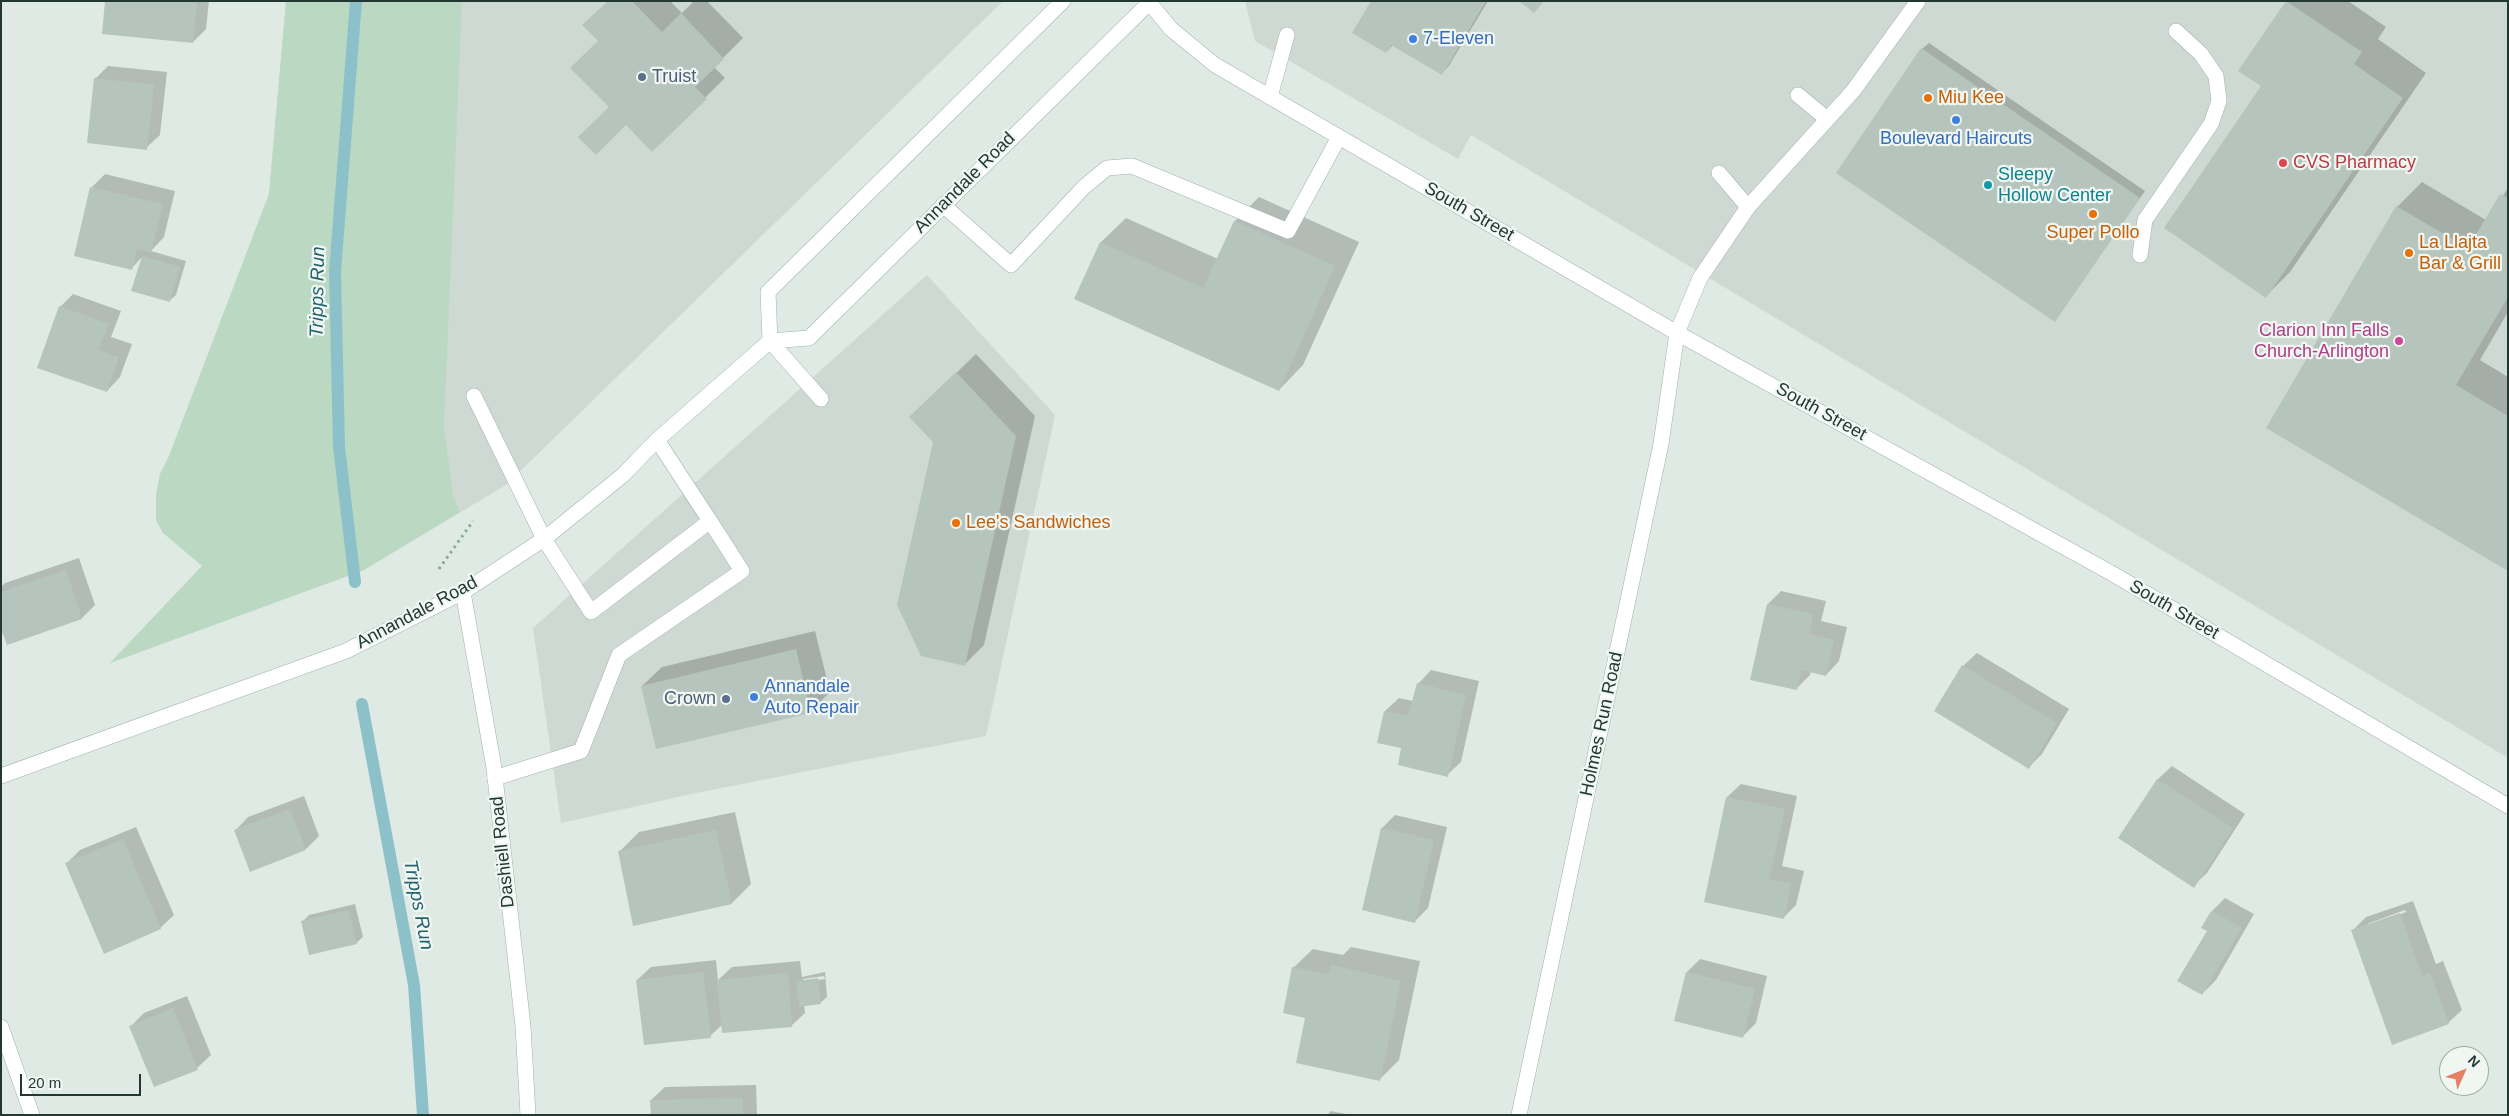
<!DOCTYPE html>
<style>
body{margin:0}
#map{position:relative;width:2509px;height:1116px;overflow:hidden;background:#e0eae5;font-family:Arial,sans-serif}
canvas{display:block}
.frame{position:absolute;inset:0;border:2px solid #233832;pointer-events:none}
.north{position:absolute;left:2439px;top:1046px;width:50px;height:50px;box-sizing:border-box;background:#f0f7f3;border:1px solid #9eaba6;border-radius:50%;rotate:46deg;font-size:14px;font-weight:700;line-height:20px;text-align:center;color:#233832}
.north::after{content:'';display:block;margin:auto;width:18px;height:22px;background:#e48164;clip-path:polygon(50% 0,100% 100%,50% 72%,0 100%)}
.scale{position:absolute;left:20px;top:1074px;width:121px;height:22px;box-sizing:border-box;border:2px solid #233832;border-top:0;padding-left:6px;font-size:15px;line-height:18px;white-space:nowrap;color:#233832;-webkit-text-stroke:4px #f0f7f3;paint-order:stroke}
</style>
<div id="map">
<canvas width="2509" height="1116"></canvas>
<div class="frame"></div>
<div class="north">N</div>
<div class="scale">20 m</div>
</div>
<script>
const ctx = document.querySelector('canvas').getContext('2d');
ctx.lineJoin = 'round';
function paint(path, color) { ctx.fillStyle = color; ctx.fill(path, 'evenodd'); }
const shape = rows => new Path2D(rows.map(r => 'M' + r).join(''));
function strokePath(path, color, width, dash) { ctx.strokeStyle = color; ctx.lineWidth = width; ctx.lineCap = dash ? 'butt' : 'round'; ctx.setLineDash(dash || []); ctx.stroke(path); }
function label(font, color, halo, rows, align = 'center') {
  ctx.font = font + ' Arial,sans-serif'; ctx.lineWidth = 4.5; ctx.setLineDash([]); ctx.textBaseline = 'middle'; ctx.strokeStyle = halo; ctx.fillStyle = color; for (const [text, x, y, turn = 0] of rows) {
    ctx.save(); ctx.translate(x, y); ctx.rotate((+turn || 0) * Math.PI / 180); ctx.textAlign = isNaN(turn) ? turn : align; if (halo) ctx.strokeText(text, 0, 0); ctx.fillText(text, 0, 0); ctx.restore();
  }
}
const built = shape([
 [286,1,1003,1,506,485,364,570,110,663,269,495,169,456,269,194],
 [1245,1,2508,1,2508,758,1471,135,1458,159,1255,41],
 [927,275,1055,415,986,736,696,793,561,823,533,628]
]);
const green = shape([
 [286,1,462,1,444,426,453,496,460,512,364,570,110,663,202,566,163,533,156,520,156,495,160,474,169,456,269,194]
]);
const shadow = shape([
 [106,1,209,1,206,29,193,42],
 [609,1,670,1,682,13,694,1,707,1,743,38,714,67,725,78,652,150,610,107,600,41],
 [1373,1,1488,1,1448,67,1442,73,1393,45,1386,52],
 [2288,1,2348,1,2386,27,2378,39,2426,73,2290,272,2266,296,2263,86,2240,70],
 [1929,43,2145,191,2054,321,1922,49],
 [108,66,167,72,160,135,146,148,95,79],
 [105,174,175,191,164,237,151,251,186,261,176,295,169,301,142,257,132,268,75,255,92,187],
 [2422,182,2486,220,2508,188,2508,312,2480,360,2508,377,2508,570,2267,428,2397,207],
 [1259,197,1359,242,1303,365,1279,390,1076,298,1101,242,1126,218,1218,259,1235,221],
 [73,294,121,311,111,337,132,344,120,377,107,391,60,307],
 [976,354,1035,416,984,645,964,665,930,398],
 [79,558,95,605,82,618,1,625,1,587,5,583],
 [1781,591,1826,601,1821,621,1847,627,1839,661,1826,675,1811,671,1810,675,1796,689,1768,604],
 [815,631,830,692,810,712,642,686,662,667],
 [1977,653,2069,709,2042,754,2029,767,1963,666],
 [1431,670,1479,681,1461,762,1447,775,1402,747,1385,711,1399,698,1413,701,1418,684],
 [2172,766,2245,814,2207,873,2193,886,2120,838,2158,779],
 [1741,784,1797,796,1782,866,1804,871,1796,905,1783,918,1706,901,1727,797],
 [304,796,319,836,306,849,235,831,248,817],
 [735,812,751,884,732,903,619,852,639,832],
 [1395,815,1447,827,1428,908,1415,921,1382,828],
 [136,827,174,915,160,928,67,863,80,850],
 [2225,898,2254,914,2216,980,2202,994,2209,930,2203,927,2212,911],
 [2413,901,2436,964,2443,961,2462,1010,2448,1023,2352,931,2366,917],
 [2405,910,2406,912,2367,926,2367,924],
 [355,904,363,937,356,943,303,921,309,915],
 [1351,947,1420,961,1399,1060,1379,1080,1307,1017,1293,968,1313,949,1343,955],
 [1700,959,1767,976,1756,1023,1742,1037,1687,972],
 [716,960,718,980,732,967,800,961,802,977,825,972,827,997,820,1003,804,1005,805,1013,791,1026,723,1024,710,1036,637,980,651,967],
 [824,976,825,979,803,982,803,979],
 [187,996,211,1055,197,1068,131,1026,144,1013],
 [756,1085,757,1115,652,1115,651,1100,665,1087],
 [1331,1111,1351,1115,1327,1115]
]);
const stream = shape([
 [355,582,339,447,335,272,356,1],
 [362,704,414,985,423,1115]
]);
const building = shape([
 [105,1,197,1,193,43,102,34],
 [608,1,632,1,662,32,681,13,724,59,695,87,707,99,652,152,626,125,596,155,578,137,609,107,570,68,598,41,582,25],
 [1371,1,1486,1,1442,75,1391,45,1386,53,1352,33],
 [1519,1,1544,1,1534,13],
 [2286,1,2362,52,2354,64,2403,98,2266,298,2164,228,2261,86,2238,71],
 [1921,48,2140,198,2055,322,1836,173],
 [94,78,154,85,147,150,87,143],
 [90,187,163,204,151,252,137,249,132,270,74,256],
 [2500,194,2508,198,2508,297,2456,385,2508,416,2508,571,2266,428,2396,206,2468,248],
 [1234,221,1335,266,1279,391,1074,299,1100,242,1203,288],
 [142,256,180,267,170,302,131,291],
 [59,306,109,324,98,350,119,357,107,392,37,368],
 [956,372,1016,436,965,666,921,656,897,605,933,442,909,417],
 [66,570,82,619,7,645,1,629,1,592],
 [1767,604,1813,614,1809,634,1834,640,1826,676,1801,670,1797,690,1750,680],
 [796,649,811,713,656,749,641,686],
 [1962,665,2057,723,2029,769,1934,711],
 [1417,683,1466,695,1448,777,1398,765,1401,748,1377,743,1384,711,1408,716],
 [2157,779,2233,828,2194,888,2118,838],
 [1726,797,1785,809,1769,879,1791,884,1784,919,1704,902],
 [290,809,306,850,250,872,234,830],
 [1381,828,1434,840,1415,923,1362,910],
 [716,830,732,904,633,926,618,851],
 [123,839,161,929,104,954,65,863],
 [348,910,357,944,309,955,301,921],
 [2211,911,2242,928,2202,995,2177,981,2207,931,2201,928],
 [2400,913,2422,976,2430,973,2449,1024,2392,1045,2351,930],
 [1331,965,1401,981,1380,1081,1296,1063,1305,1018,1283,1013,1292,967,1329,975],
 [703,972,711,1038,644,1045,636,980],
 [1686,972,1755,989,1743,1038,1674,1021],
 [788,973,792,1027,722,1033,717,980],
 [818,978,821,1004,799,1007,796,981],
 [173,1008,198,1070,154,1087,129,1026],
 [743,1098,743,1115,651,1115,650,1100]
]);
const path = shape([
 [439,569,473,521]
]);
const service = shape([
 [1798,95,1827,119],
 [1270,97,1287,35],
 [1719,173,1748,207],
 [943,205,1011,265,1084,187,1107,168,1132,166,1288,231,1339,137],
 [2140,255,2145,220,2211,124,2219,101,2216,76,2201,54,2176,31],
 [1677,333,1700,278,1748,207,1853,91,1918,1],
 [770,341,821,399],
 [474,396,544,539,591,612,710,521,742,571,619,655,581,751,495,778],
 [657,440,710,521]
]);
const minor = shape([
 [1148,1,1171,29,1215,65,1677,333,2113,574,2508,806],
 [463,592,494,768,523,1026,528,1115],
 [1,1027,32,1115],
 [1519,1115,1661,444,1677,333]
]);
const secondary = shape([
 [770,341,768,292,1063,1],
 [1,776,346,651,463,592,544,539,623,475,657,440,770,341,809,338,1151,1]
]);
const markers = [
 [1413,39,5,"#3f7fe0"],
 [642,77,5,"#5c6f8a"],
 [1928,98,5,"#e8710a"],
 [1956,120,5,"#3f7fe0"],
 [2283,163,5,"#e0444e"],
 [1988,185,5,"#0f9aa8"],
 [2093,214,5,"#e8710a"],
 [2409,253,5,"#e8710a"],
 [2399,341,5,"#d1479c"],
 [956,523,5,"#e8710a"],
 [754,697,5,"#3f7fe0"],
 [726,699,5,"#5c6f8a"]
];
const shopNames = [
 ["7-Eleven",1423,39],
 ["Boulevard Haircuts",1956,139,"center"],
 ["Annandale",764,687],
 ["Auto Repair",764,708]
];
const serviceNames = [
 ["Truist",652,77],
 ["Crown",716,699,"right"]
];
const foodNames = [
 ["Miu Kee",1938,98],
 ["Super Pollo",2093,233,"center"],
 ["La Llajta",2419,243],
 ["Bar & Grill",2419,264],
 ["Lee's Sandwiches",966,523]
];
const healthNames = [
 ["CVS Pharmacy",2293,163]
];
const cultureNames = [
 ["Sleepy",1998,175],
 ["Hollow Center",1998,196]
];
const streetNames = [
 ["Annandale Road",965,183,-45],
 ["South Street",1469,212,30],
 ["South Street",1821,412,29],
 ["South Street",2174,610,30],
 ["Annandale Road",417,613,-28],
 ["Holmes Run Road",1602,724,-78],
 ["Dashiell Road",503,852,-96]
];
const hotelNames = [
 ["Clarion Inn Falls",2389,331],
 ["Church-Arlington",2389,352]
];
const waterNames = [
 ["Tripps Run",318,292,-89],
 ["Tripps Run",418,905,79]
];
paint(built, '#cfd9d4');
paint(green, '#bbd9c2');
paint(shadow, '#0003');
strokePath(stream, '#8dc1ca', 12);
paint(building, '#b6c4be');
strokePath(service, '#a4b1ac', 16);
strokePath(minor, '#a4b1ac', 16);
strokePath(secondary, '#a1b4ad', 16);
strokePath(path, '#84aa9d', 3, [2.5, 4]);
strokePath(service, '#fff', 15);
strokePath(minor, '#fff', 15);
strokePath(secondary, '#fff', 15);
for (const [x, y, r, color] of markers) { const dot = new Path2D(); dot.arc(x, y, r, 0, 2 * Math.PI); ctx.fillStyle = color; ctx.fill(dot); strokePath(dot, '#f0f7f3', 2); }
label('18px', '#366cbe', '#f0f7f3', shopNames, 'left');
label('18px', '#4e5e75', '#f0f7f3', serviceNames, 'left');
label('18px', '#c56008', '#f0f7f3', foodNames, 'left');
label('18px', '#be3a42', '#f0f7f3', healthNames, 'left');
label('18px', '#0d838f', '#f0f7f3', cultureNames, 'left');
label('18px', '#233832', '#f0f7f3', streetNames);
label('18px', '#b23c85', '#f0f7f3', hotelNames, 'right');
label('italic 19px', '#23636e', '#f0f7f3', waterNames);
</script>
